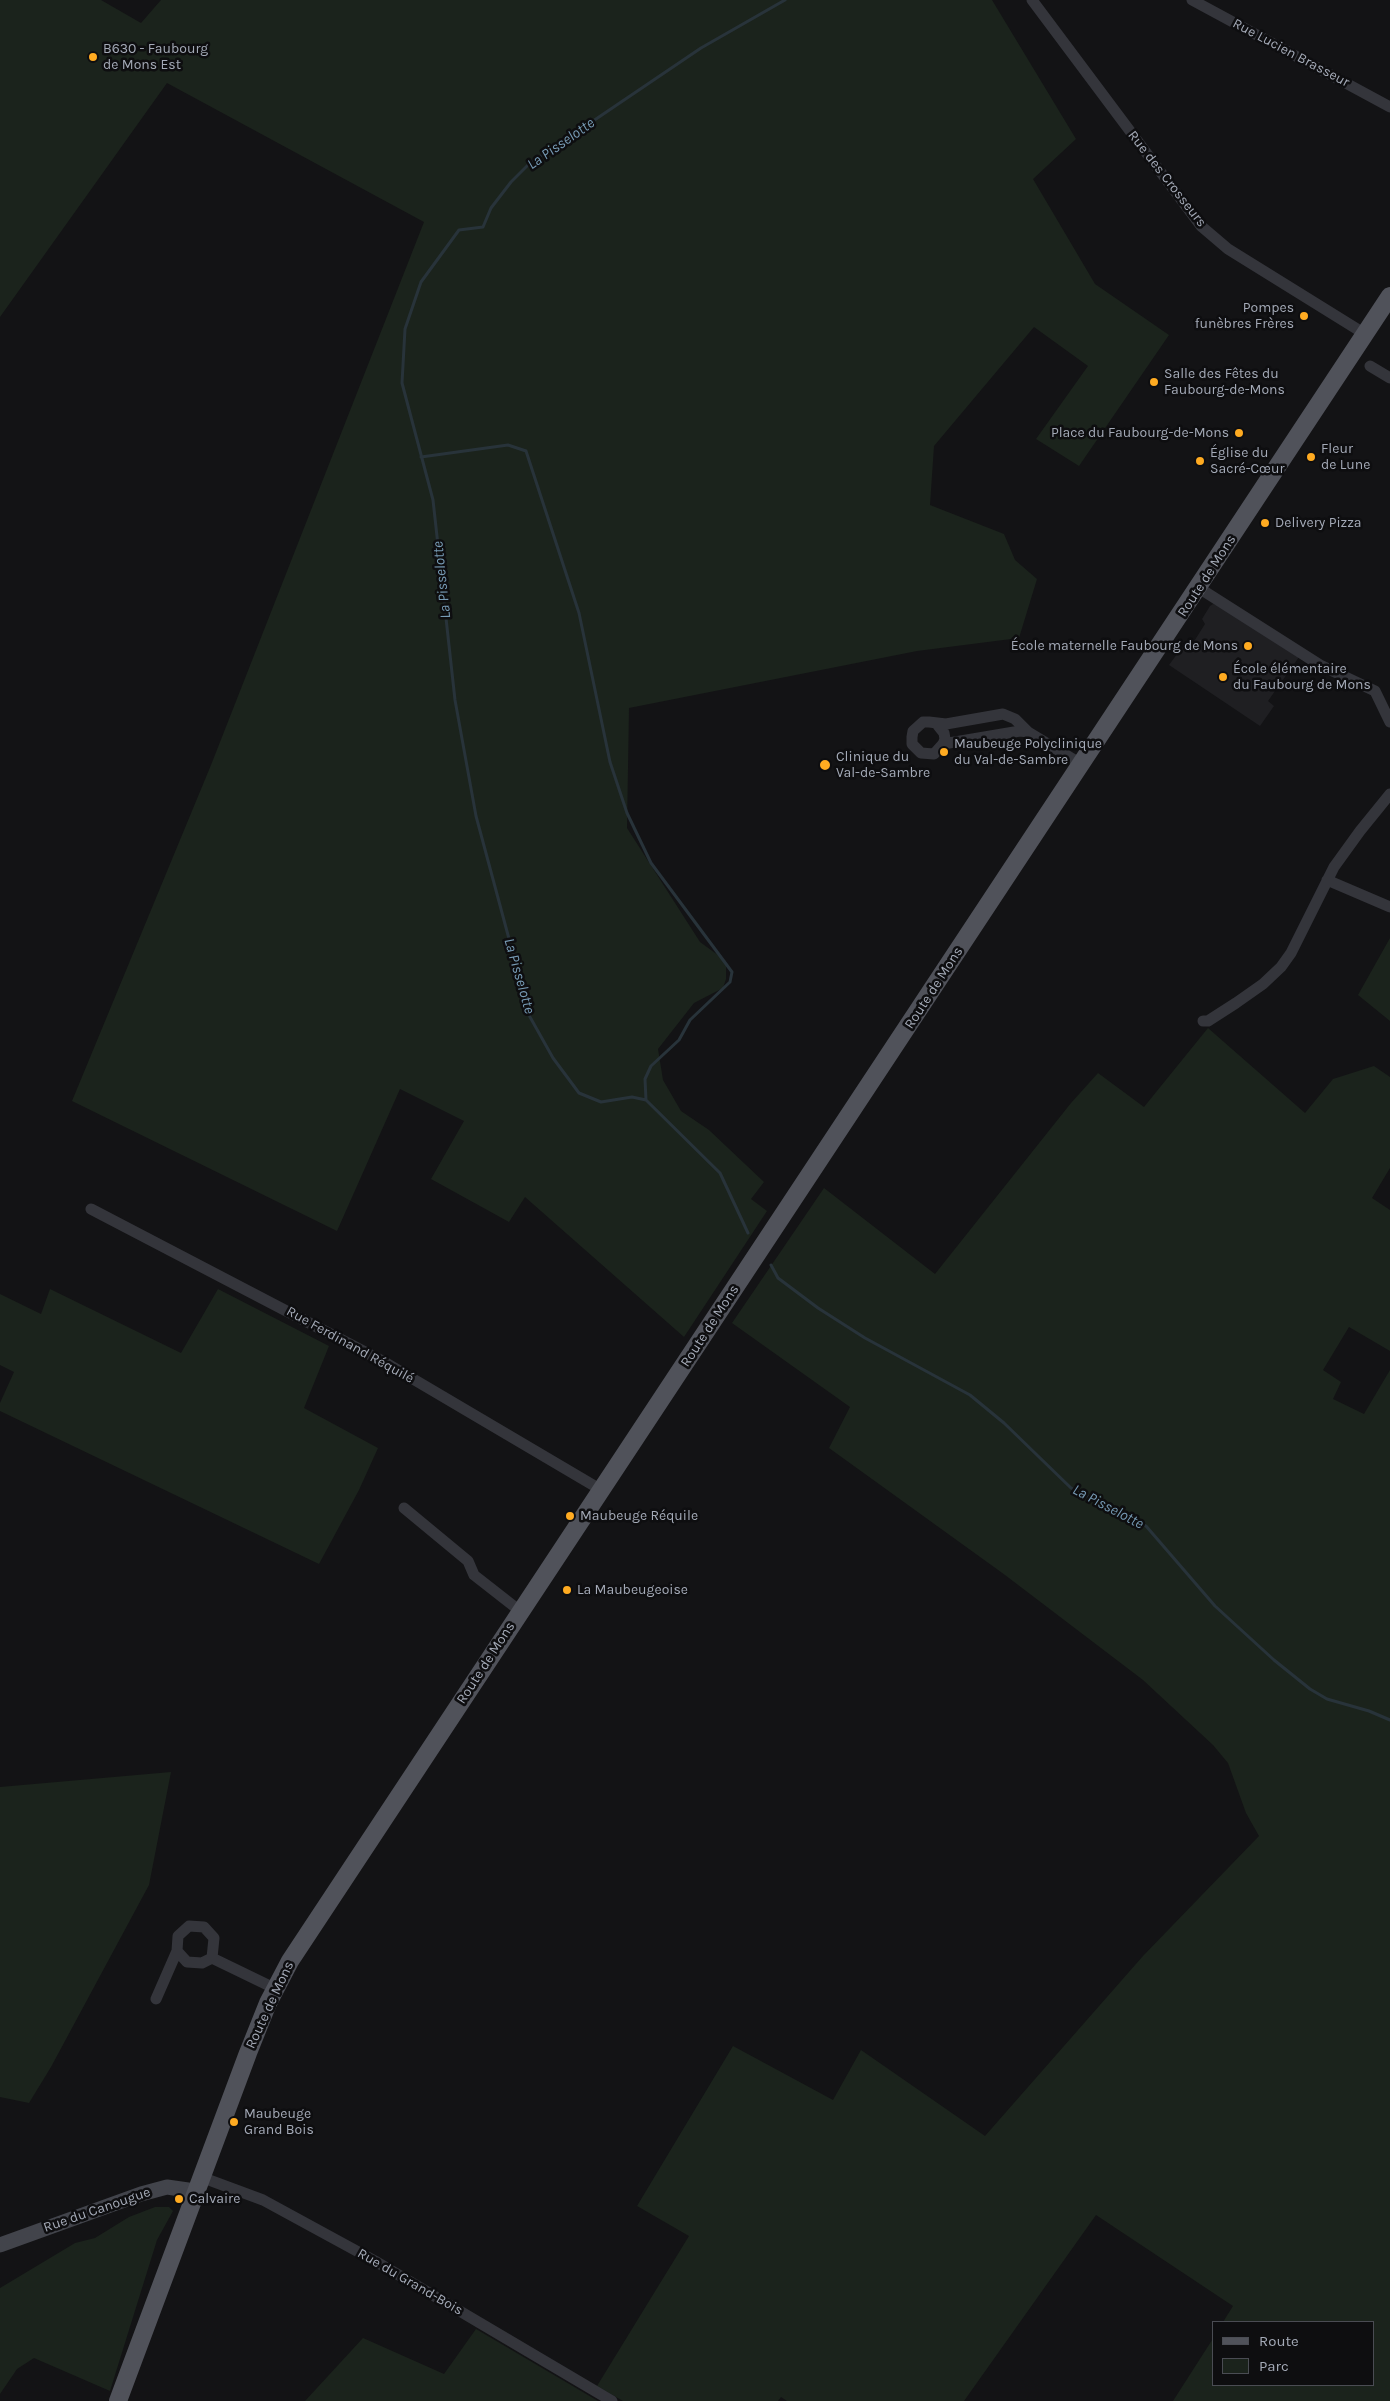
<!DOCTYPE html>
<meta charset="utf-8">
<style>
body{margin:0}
#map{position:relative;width:1390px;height:2401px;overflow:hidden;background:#131315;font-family:Karla,sans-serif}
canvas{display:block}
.legend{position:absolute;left:1212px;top:2321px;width:162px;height:65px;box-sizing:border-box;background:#0e0e10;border:1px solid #4a4c53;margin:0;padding:6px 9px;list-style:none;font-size:15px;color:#a4aab7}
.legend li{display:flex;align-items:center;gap:10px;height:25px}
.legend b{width:25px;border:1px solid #4a4c53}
</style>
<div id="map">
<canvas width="1390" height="2401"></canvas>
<ul class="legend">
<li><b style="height:6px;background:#50525a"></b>Route</li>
<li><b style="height:14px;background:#1b231c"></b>Parc</li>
</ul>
</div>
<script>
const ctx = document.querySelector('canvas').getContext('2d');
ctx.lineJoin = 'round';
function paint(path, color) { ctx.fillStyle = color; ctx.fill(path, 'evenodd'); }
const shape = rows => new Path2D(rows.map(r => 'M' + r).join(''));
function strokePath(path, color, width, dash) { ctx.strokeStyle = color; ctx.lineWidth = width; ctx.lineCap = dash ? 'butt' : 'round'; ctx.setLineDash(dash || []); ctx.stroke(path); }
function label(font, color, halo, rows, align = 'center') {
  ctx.font = font + ' Karla,sans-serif'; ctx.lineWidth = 5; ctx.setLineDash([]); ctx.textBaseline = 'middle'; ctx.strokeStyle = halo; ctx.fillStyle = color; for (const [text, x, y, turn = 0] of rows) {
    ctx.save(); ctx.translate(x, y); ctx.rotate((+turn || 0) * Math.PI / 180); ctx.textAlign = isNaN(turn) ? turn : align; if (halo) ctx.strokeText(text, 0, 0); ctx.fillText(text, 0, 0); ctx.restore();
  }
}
const built = shape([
 [1213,604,1225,607,1299,657,1268,701,1274,706,1260,726,1169,665,1186,642,1193,643,1205,624,1202,619,1210,606]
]);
const green = shape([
 [0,0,101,0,141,23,161,0,992,0,1076,139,1033,179,1095,284,1169,335,1079,466,1036,439,1088,366,1034,327,934,446,930,505,1004,534,1015,560,1037,579,1019,638,917,651,629,708,627,828,700,942,726,961,726,979,723,988,694,1003,658,1049,663,1080,681,1111,709,1130,764,1182,751,1199,767,1211,684,1337,525,1197,509,1222,431,1179,464,1121,400,1089,337,1231,72,1101,211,765,424,222,167,83,0,317],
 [1390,938,1390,1021,1358,995],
 [1208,1028,1305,1113,1333,1079,1374,1066,1390,1077,1390,1168,1372,1198,1390,1210,1390,1351,1349,1327,1323,1370,1341,1382,1333,1399,1364,1414,1390,1370,1390,2401,1173,2401,1214,2337,1214,2385,1374,2385,1374,2322,1223,2322,1233,2306,1096,2215,964,2401,787,2401,781,2397,778,2401,623,2401,597,2386,689,2236,637,2206,733,2046,833,2100,861,2050,985,2136,1143,1956,1259,1836,1246,1813,1228,1763,1213,1745,1143,1680,1005,1575,829,1448,850,1407,732,1323,824,1188,935,1274,1071,1103,1098,1073,1144,1107],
 [50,1289,181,1353,218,1289,329,1346,304,1408,378,1448,359,1490,319,1564,0,1411,0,1403,14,1372,0,1365,0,1294,41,1314],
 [171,1772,149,1885,51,2067,29,2103,0,2097,0,1787],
 [155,2207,169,2207,173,2211,157,2240,110,2391,34,2358,17,2369,0,2394,0,2288,75,2243,95,2238,129,2217],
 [476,2329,598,2401,305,2401,363,2338,444,2374]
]);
const stream = shape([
 [421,457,508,445,526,451,579,613,610,762,627,813,651,863,732,972,730,982,690,1020,679,1040,651,1066,645,1079,646,1100],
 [748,1233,720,1173,646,1100,632,1097,601,1102,579,1093,553,1058,530,1017,476,816,455,700,433,500,402,383,405,329,421,282,459,230,483,227,491,208,511,182,528,165,701,48,785,0],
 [771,1265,778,1278,818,1308,865,1338,970,1395,1004,1423,1071,1488,1146,1526,1215,1606,1274,1660,1310,1689,1327,1699,1369,1711,1390,1720]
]);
const street = shape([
 [1032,0,1201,226,1228,249,1365,334],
 [1192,0,1390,107],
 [1370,366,1390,378],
 [1199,588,1320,665,1375,691,1390,722],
 [936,723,944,733,945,739,943,744,934,754,921,753,912,744,912,737,913,731,923,722,929,722,946,724,1003,714,1015,719,1028,732,1081,764],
 [943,744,1020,731,1028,732],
 [1327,880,1390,907],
 [1203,1021,1208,1021,1236,1003,1263,984,1281,967,1291,953,1334,867,1360,831,1390,794],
 [91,1209,386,1363,603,1491],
 [404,1508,468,1561,474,1575,520,1611],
 [212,1958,276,1989],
 [156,1999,177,1951,178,1936,189,1926,204,1927,214,1938,212,1958,202,1963,187,1962,177,1951],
 [201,2177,263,2200,375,2261,612,2401]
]);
const secondary = shape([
 [0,2245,141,2194,167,2187,195,2191]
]);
const primary = shape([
 [118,2401,248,2053,268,2003,290,1961,1390,296]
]);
const markers = [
 [93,57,5,"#ffab21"],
 [1304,316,5,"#ffab21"],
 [1154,382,5,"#ffab21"],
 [1239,433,5,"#ffab21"],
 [1311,457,5,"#ffab21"],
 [1200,461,5,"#ffab21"],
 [1265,523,5,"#ffab21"],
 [1248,646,5,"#ffab21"],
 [1223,677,5,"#ffab21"],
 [944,752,5,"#ffab21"],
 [825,765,6,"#ffab21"],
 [570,1516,5,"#ffab21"],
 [567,1590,5,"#ffab21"],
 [234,2122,5,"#ffab21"],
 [179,2199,5,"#ffab21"]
];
const poiNames = [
 ["B630 - Faubourg",103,49],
 ["de Mons Est",103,65],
 ["Pompes",1294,308,"right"],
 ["funèbres Frères",1294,324,"right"],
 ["Salle des Fêtes du",1164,374],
 ["Faubourg-de-Mons",1164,390],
 ["Place du Faubourg-de-Mons",1229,433,"right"],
 ["Fleur",1321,449],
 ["de Lune",1321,465],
 ["Église du",1210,453],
 ["Sacré-Cœur",1210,469],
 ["Delivery Pizza",1275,523],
 ["École maternelle Faubourg de Mons",1238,646,"right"],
 ["École élémentaire",1233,669],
 ["du Faubourg de Mons",1233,685],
 ["Maubeuge Polyclinique",954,744],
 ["du Val-de-Sambre",954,760],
 ["Clinique du",836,757],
 ["Val-de-Sambre",836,773],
 ["Maubeuge Réquile",580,1516],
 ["La Maubeugeoise",577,1590],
 ["Maubeuge",244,2114],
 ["Grand Bois",244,2130],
 ["Calvaire",189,2199]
];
const streetNames = [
 ["Rue Lucien Brasseur",1291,53,28],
 ["Rue des Crosseurs",1167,179,52],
 ["Route de Mons",1207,576,-57],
 ["Route de Mons",934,988,-57],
 ["Route de Mons",710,1326,-57],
 ["Rue Ferdinand Réquilé",350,1345,29],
 ["Route de Mons",486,1663,-57],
 ["Route de Mons",270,2005,-65],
 ["Rue du Canougue",97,2210,-19],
 ["Rue du Grand-Bois",410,2282,30]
];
const waterNames = [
 ["La Pisselotte",561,144,-35],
 ["La Pisselotte",442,580,-96],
 ["La Pisselotte",519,976,74],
 ["La Pisselotte",1108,1507,28]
];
paint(built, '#1f1f22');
paint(green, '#1b231c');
strokePath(stream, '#28333a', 3);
strokePath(street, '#34353b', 11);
strokePath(secondary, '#42444b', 15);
strokePath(primary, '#50525a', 18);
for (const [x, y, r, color] of markers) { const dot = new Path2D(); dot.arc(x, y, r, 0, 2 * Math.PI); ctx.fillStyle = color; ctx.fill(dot); strokePath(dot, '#0e0e10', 2); }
label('14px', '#a4aab7', '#0e0e10', poiNames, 'left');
label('14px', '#a4aab7', '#0e0e10', streetNames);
label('italic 15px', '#779bb5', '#0e0e10', waterNames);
</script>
